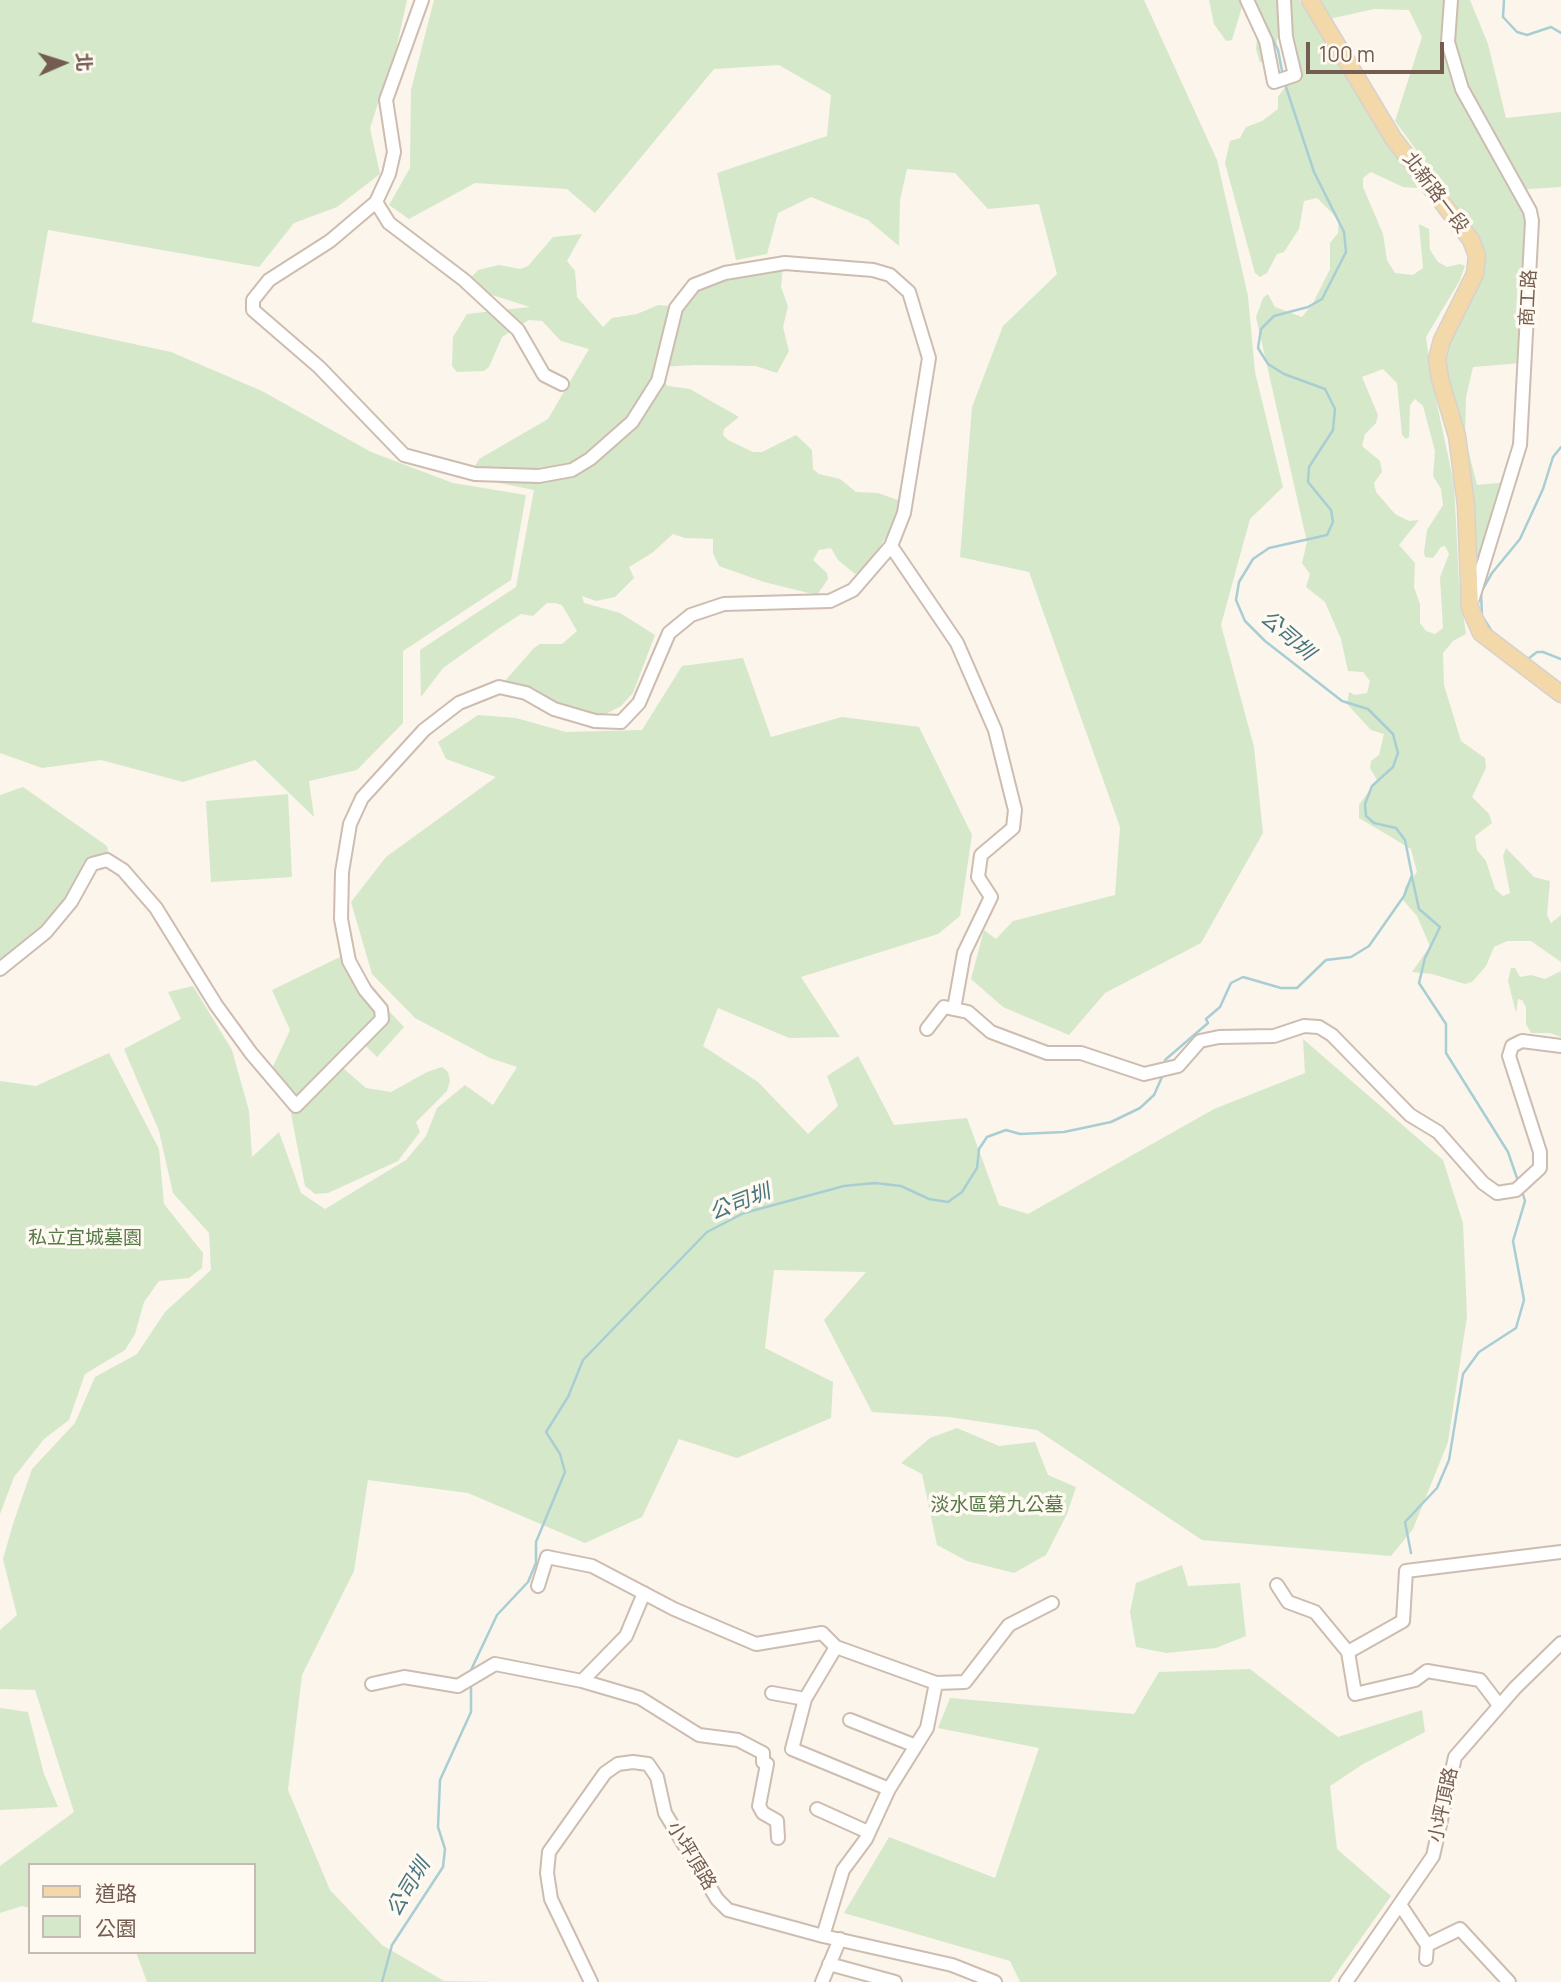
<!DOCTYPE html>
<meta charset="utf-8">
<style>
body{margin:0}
#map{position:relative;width:1561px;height:1982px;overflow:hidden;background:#fbf5eb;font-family:Manrope,"Noto Sans TC",sans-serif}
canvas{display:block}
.legend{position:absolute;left:28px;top:1863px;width:228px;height:91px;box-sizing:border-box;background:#fef9f1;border:2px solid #c7bbb1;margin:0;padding:9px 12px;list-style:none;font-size:21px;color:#745d50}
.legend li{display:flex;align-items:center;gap:14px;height:35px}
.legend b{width:35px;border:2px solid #c7bbb1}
.north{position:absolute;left:28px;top:28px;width:70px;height:70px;-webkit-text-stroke:5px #fef9f1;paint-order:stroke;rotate:87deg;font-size:19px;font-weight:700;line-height:28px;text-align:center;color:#745d50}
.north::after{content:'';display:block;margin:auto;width:24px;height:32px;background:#745d50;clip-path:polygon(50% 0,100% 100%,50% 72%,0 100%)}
.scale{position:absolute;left:1306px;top:42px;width:138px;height:32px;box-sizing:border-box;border:4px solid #745d50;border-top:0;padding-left:9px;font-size:21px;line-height:24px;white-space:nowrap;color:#745d50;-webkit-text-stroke:5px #fef9f1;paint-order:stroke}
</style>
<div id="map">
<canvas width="1561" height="1982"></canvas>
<ul class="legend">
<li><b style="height:9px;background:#f3d8aa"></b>道路</li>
<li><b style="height:19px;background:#d6e8ca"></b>公園</li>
</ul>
<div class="north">北</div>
<div class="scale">100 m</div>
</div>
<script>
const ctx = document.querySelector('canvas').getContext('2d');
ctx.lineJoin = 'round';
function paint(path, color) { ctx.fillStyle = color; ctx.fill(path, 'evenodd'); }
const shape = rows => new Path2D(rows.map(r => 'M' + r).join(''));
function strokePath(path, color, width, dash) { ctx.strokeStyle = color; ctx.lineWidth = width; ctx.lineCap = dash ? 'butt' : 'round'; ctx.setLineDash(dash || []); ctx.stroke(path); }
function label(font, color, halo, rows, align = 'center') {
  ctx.font = font + ' Manrope,"Noto Sans TC",sans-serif'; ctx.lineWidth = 7; ctx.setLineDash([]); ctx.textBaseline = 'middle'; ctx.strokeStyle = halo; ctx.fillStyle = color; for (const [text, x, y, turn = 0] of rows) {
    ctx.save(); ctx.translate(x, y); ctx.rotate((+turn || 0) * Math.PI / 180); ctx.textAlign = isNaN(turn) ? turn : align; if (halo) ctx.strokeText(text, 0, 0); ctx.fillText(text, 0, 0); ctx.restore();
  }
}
const green = shape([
 [0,0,407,0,397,45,370,128,380,174,337,207,294,223,259,267,48,230,32,322,171,352,262,391,371,452,453,483,526,495,511,580,403,651,403,723,357,770,309,781,314,817,255,760,183,782,101,760,42,768,0,753],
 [434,0,1144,0,1217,160,1248,296,1255,372,1283,487,1250,519,1221,625,1254,747,1263,833,1201,943,1105,993,1069,1035,1003,1007,971,979,984,930,996,939,1013,921,1115,895,1120,827,1029,572,960,557,972,407,1003,326,1057,274,1039,204,988,209,955,173,907,169,900,200,899,246,868,220,811,197,778,213,767,254,736,260,717,173,827,136,831,95,779,65,714,69,595,213,567,189,475,183,409,219,389,205,410,168,411,90],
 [1209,0,1244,0,1232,40,1226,41,1214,24],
 [1245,0,1299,0,1416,183,1417,188,1403,187,1371,172,1363,178,1363,187,1383,234,1387,260,1395,273,1413,275,1423,268,1419,224,1429,229,1430,250,1438,262,1447,267,1460,264,1465,266,1460,280,1426,337,1431,376,1454,484,1459,582,1466,634,1453,641,1443,653,1444,685,1461,741,1485,758,1486,768,1472,797,1489,814,1492,823,1475,836,1477,850,1486,861,1495,889,1503,896,1510,893,1503,856,1506,848,1534,877,1550,881,1547,915,1551,923,1561,915,1561,962,1531,941,1507,941,1494,947,1486,966,1472,982,1465,984,1432,974,1412,972,1430,946,1417,916,1403,900,1405,887,1417,872,1411,849,1359,818,1359,805,1377,780,1370,768,1371,761,1379,755,1384,734,1371,730,1347,704,1349,692,1355,695,1367,693,1370,681,1363,672,1348,671,1341,639,1325,602,1306,587,1310,574,1302,563,1307,542,1256,317,1263,298,1268,294,1275,307,1302,317,1313,303,1330,269,1330,243,1338,233,1339,220,1317,198,1304,201,1299,229,1284,252,1277,254,1267,273,1260,277,1255,273,1225,163,1230,141,1240,138,1246,127,1262,121,1278,109,1278,97,1288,83,1292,49,1280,27,1273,57,1267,62,1260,62,1256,49,1257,36],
 [1383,369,1397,383,1402,435,1406,439,1409,437,1410,405,1415,399,1423,406,1435,451,1433,476,1441,489,1443,505,1427,530,1424,552,1425,557,1433,558,1441,547,1445,546,1449,554,1440,577,1443,628,1435,634,1426,631,1420,623,1420,604,1414,587,1415,563,1399,545,1419,520,1409,521,1395,514,1376,492,1374,483,1382,472,1380,461,1362,446,1365,434,1376,423,1378,415,1362,377],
 [1319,0,1470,0,1488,44,1506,118,1561,112,1561,187,1514,190,1529,224,1522,363,1473,367,1466,397,1465,438,1477,485,1508,482,1472,606,1440,354,1480,273,1478,235,1395,121,1422,37,1409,10,1374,9,1329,19],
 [582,234,567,261,575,271,577,297,603,327,612,318,637,314,658,305,671,306,700,279,783,266,781,287,788,306,783,327,789,351,777,373,756,366,694,365,661,367,659,377,668,386,690,389,739,417,724,429,723,435,728,440,753,452,762,452,796,435,812,450,813,469,819,474,840,479,856,492,878,493,903,502,901,514,866,568,855,574,838,560,831,548,819,550,813,560,827,573,828,579,817,595,764,582,719,566,713,553,713,539,685,538,673,534,652,553,629,567,634,578,615,597,596,601,582,596,584,603,620,613,655,635,633,693,621,706,604,715,579,711,504,682,534,648,540,644,562,644,577,631,562,605,555,603,547,603,533,616,521,614,498,629,443,668,421,697,420,650,516,587,534,490,469,477,479,459,548,419,589,349,561,341,542,321,529,320,502,337,489,367,484,371,457,372,452,366,453,337,467,314,530,307,463,286,478,270,499,265,520,269,528,266,553,237],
 [743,658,771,737,842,717,919,727,972,835,960,916,938,934,801,977,840,1037,789,1038,718,1008,703,1046,758,1082,808,1134,838,1106,827,1076,858,1056,894,1125,967,1118,999,1205,1028,1214,1214,1109,1305,1073,1303,1039,1443,1160,1463,1223,1467,1316,1448,1442,1413,1529,1391,1556,1202,1540,1037,1430,949,1417,872,1412,824,1320,866,1272,774,1270,765,1348,833,1382,831,1418,737,1458,679,1439,642,1517,585,1543,468,1493,368,1480,354,1571,302,1675,288,1790,330,1890,382,1945,444,1981,495,1982,147,1982,136,1952,254,1952,254,1865,30,1865,30,1908,22,1906,0,1913,0,1866,74,1812,35,1690,0,1689,0,1630,17,1615,3,1559,13,1524,32,1469,75,1423,95,1377,137,1354,165,1312,211,1270,209,1233,173,1193,159,1131,124,1049,181,1019,168,992,193,986,232,1050,249,1111,252,1157,279,1132,301,1193,325,1209,406,1160,426,1136,437,1108,465,1085,493,1105,517,1067,490,1058,415,1018,372,974,351,902,386,857,496,777,446,759,438,742,478,715,516,718,566,732,642,730,682,666],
 [23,787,107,846,110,858,96,860,58,913,0,966,0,795],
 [288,794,292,877,211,882,206,801],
 [342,956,381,1017,296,1103,270,1073,290,1030,272,990],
 [1511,968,1515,968,1520,977,1531,975,1545,979,1561,971,1561,1037,1550,1033,1531,1033,1526,1024,1526,1007,1522,1000,1518,999,1516,1013,1508,981],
 [386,1008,404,1027,377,1057,363,1043],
 [109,1053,159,1149,164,1204,203,1253,202,1268,189,1278,159,1281,144,1302,135,1334,125,1350,85,1374,69,1420,44,1439,14,1477,0,1514,0,1081,36,1086],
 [442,1067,448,1072,450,1081,447,1091,416,1122,420,1132,398,1161,328,1193,315,1194,305,1186,291,1114,343,1068,366,1088,391,1092,427,1072],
 [957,1428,999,1446,1035,1442,1048,1475,1076,1487,1067,1514,1046,1555,1014,1573,967,1561,937,1545,922,1474,901,1463,930,1438],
 [1182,1565,1188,1586,1240,1583,1246,1636,1216,1648,1166,1653,1136,1647,1130,1612,1136,1583],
 [1250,1669,1338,1737,1422,1710,1425,1732,1363,1764,1330,1786,1337,1849,1391,1896,1330,1982,1020,1982,1010,1961,844,1913,889,1837,995,1878,1039,1748,938,1728,950,1698,1134,1714,1159,1672],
 [0,1708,28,1712,44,1774,58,1807,0,1810]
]);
const stream = shape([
 [1504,0,1503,17,1517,32,1527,35,1551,27,1561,33],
 [1255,3,1278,50,1282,71],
 [1493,633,1482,616,1481,592,1492,573,1520,539,1543,489,1553,457,1561,447],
 [1521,654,1528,659,1537,652,1543,652,1561,659],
 [1412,877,1419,909,1440,927,1425,958,1419,983,1446,1024,1446,1053,1508,1152,1518,1181],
 [1165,1060,1208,1023,1206,1019,1220,1007,1231,983,1243,977,1281,988,1297,988,1326,960,1351,957,1369,946,1404,896,1412,875,1405,840,1396,828,1374,823,1366,816,1365,804,1372,786,1393,767,1398,753,1393,734,1368,709,1342,701,1265,641,1245,621,1236,600,1239,582,1253,559,1269,548,1327,535,1333,522,1331,510,1308,482,1309,467,1333,430,1335,409,1325,389,1284,374,1268,364,1258,348,1261,329,1274,316,1308,307,1322,299,1346,252,1344,232,1314,172,1286,87],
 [1411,1553,1405,1522,1437,1488,1449,1460,1463,1374,1479,1352,1516,1328,1524,1300,1513,1241,1525,1201,1522,1191],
 [471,1670,497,1615,528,1582,536,1563,536,1542,565,1472,560,1454,546,1432,568,1397,583,1360,707,1232,744,1213,844,1186,875,1183,901,1186,929,1199,948,1202,962,1192,977,1168,979,1149,987,1137,1006,1130,1020,1134,1064,1132,1111,1122,1140,1108,1154,1095,1162,1077],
 [382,1982,392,1945,443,1867,445,1849,438,1827,440,1780,471,1712,471,1687]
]);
const minor = shape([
 [1247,0,1266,41,1274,82,1295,75,1286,37,1284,0],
 [1451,0,1448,42,1462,89,1530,211,1532,221,1520,445,1473,598],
 [376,202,389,223,464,280,518,330,544,375,562,384],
 [891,546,957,643,995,730,1015,810,1013,828,981,855,978,877,991,897,964,953,954,1009],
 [0,969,46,932,71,902,92,864,107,860,123,870,156,908,216,1005,251,1053,296,1106,382,1019,381,1009,365,990,349,961,341,919,342,872,350,824,362,798,424,730,459,703,499,687,526,693,554,709,595,721,621,722,639,703,669,633,691,615,724,604,830,601,853,590,891,546,904,513,929,358,909,292,890,275,873,270,785,263,725,273,694,285,676,308,658,381,632,422,590,459,572,470,539,476,475,474,404,455,319,367,253,310,253,300,269,280,330,241,376,202,389,174,394,152,386,100,422,0],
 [927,1029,944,1007,968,1012,991,1032,1047,1053,1081,1053,1144,1074,1178,1066,1200,1041,1219,1037,1274,1036,1304,1026,1319,1027,1332,1035,1410,1115,1438,1132,1483,1183,1497,1193,1516,1190,1540,1168,1540,1152,1509,1056,1512,1046,1522,1041,1561,1046],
 [1277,1585,1288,1602,1315,1612,1348,1652,1355,1694,1415,1680,1427,1671,1480,1680,1499,1705],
 [538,1586,547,1557,592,1566,674,1609,756,1644,822,1633,836,1647,936,1683],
 [644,1593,626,1636,582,1681,640,1698,699,1735,738,1740,763,1753,763,1762,767,1764,759,1806,763,1813,777,1821,778,1838],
 [836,1647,805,1699,792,1749,889,1789],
 [1348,1652,1403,1621,1406,1571,1561,1552],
 [372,1684,404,1677,458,1686,495,1664,582,1681],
 [772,1693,805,1699],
 [850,1720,916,1746],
 [817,1809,868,1832],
 [1401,1906,1427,1945,1426,1959],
 [823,1936,843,1870,866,1839,889,1789,927,1728,936,1683,965,1682,1009,1625,1052,1603],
 [1427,1945,1460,1929,1509,1982],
 [829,1964,895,1982],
 [591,1982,551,1899,547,1873,549,1852,605,1773,618,1764,633,1762,648,1764,657,1777,665,1813,717,1899,728,1910,823,1936,952,1965,995,1982],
 [822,1982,840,1939],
 [1346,1982,1433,1856,1455,1757,1515,1688,1561,1643]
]);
const major = shape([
 [1310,0,1393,138,1471,240,1477,256,1475,274,1442,340,1437,359,1440,379,1457,436,1466,505,1470,608,1481,633,1561,694]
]);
const streetNames = [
 ["北新路一段",1435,193,53],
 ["商工路",1529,298,-87],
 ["小坪頂路",1444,1805,-78],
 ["小坪頂路",691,1856,59]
];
const parkNames = [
 ["私立宜城墓園",85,1239],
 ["淡水區第九公墓",997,1506]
];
const waterNames = [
 ["公司圳",1287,636,41],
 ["公司圳",740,1203,-21],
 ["公司圳",409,1888,-59]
];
paint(green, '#d6e8ca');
strokePath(stream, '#a8ced4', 2.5);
strokePath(minor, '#cdbdb1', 16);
strokePath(major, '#d8d2ce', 19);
strokePath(minor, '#fff', 12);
strokePath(major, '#f3d8aa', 16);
label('19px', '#745d50', '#fef9f1', streetNames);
label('19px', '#577849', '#fef9f1', parkNames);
label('italic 21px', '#47757f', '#fef9f1', waterNames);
</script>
